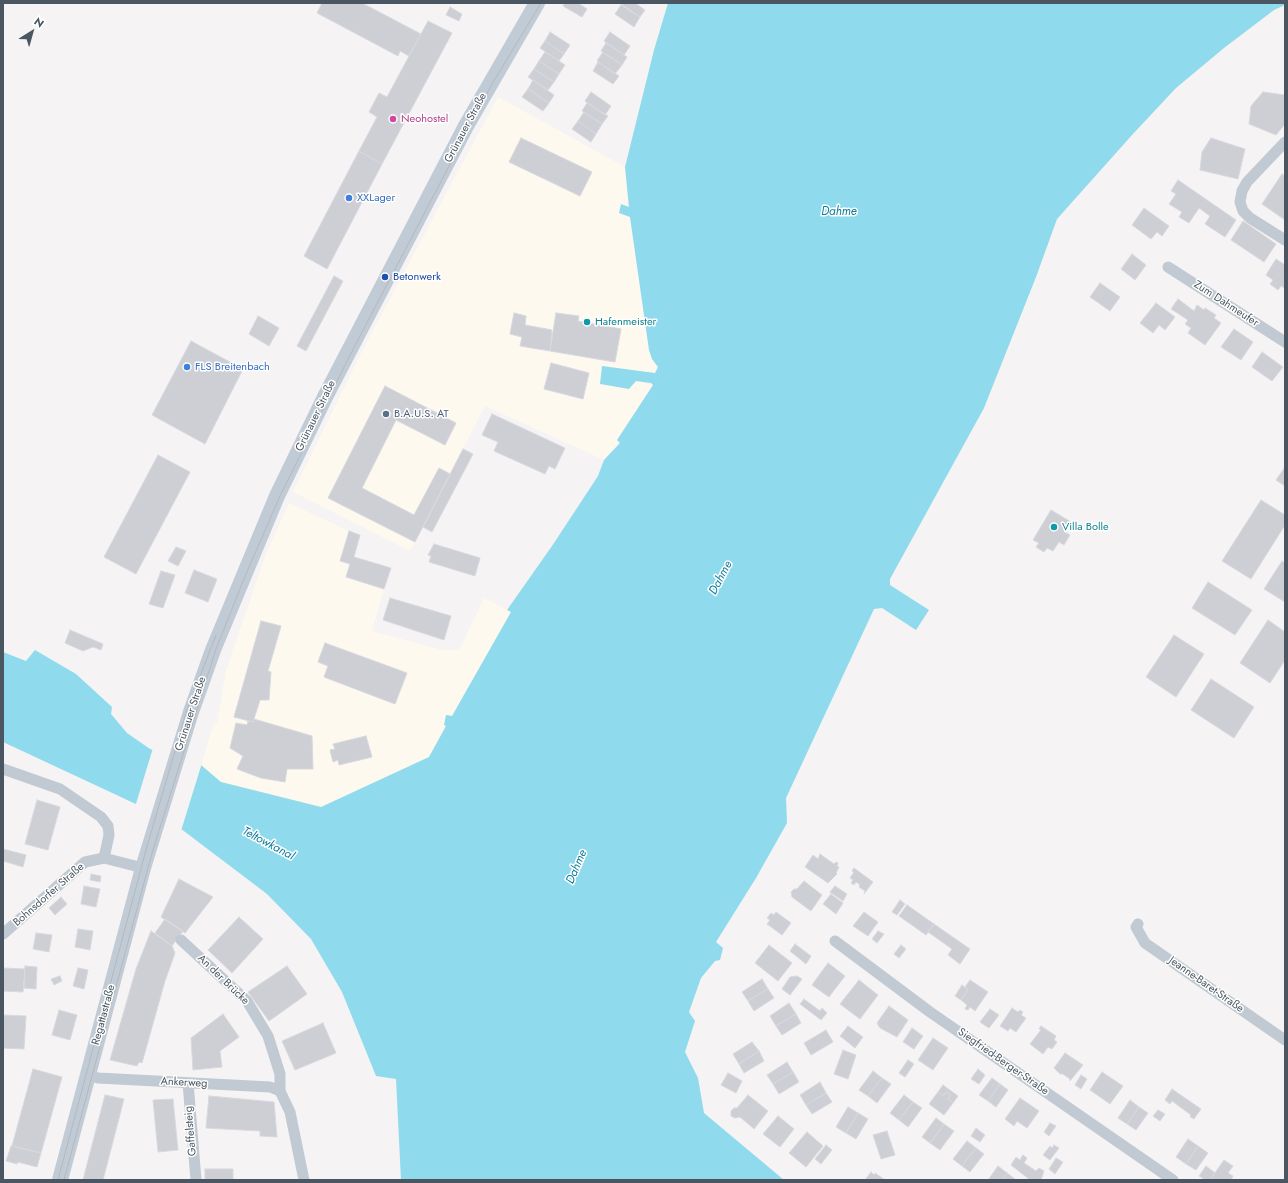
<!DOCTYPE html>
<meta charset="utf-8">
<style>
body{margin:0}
#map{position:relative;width:1288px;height:1183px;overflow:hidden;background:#f5f3f3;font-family:Jost,sans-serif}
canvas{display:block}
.frame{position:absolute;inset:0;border:4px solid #4a5661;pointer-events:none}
.north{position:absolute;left:12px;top:12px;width:40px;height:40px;-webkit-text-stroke:3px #fff;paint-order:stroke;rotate:37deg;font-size:11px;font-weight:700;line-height:16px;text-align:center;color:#4a5661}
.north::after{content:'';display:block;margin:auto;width:14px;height:18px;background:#4a5661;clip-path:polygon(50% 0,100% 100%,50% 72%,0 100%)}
</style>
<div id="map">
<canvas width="1288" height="1183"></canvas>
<div class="frame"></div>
<div class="north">N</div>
</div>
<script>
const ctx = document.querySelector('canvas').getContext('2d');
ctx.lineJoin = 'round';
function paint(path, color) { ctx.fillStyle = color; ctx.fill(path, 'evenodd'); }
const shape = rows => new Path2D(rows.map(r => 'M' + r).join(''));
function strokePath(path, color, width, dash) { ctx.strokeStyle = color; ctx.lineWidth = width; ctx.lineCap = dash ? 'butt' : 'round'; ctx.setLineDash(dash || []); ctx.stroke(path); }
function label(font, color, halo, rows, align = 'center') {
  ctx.font = font + ' Jost,sans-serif'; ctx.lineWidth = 3; ctx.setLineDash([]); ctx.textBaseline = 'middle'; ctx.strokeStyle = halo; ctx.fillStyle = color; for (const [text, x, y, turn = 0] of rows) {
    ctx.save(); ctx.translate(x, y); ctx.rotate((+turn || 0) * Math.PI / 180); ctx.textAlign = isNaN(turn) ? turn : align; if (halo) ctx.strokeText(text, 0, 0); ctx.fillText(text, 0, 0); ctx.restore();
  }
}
const commercial = shape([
 [498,97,625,167,628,204,649,350,652,359,658,367,655,373,636,381,653,385,617,440,620,442,604,460,485,406,410,551,293,492,363,349],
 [289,503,349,531,340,561,350,564,346,577,384,589,372,631,442,650,459,650,484,598,511,612,452,716,447,715,446,725,429,757,321,807,221,782,201,765,214,723,217,723,226,670,266,554]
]);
const water = shape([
 [668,3,1285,3,1285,5,1274,10,1224,48,1176,88,1132,135,1057,219,1036,277,984,408,890,579,890,585,929,610,916,630,882,608,874,609,786,798,787,823,756,878,716,942,723,948,720,960,715,961,701,978,689,1012,695,1021,685,1052,698,1078,704,1113,784,1180,401,1180,396,1079,376,1076,342,992,311,939,267,894,168,819,3,742,3,652,26,661,35,650,76,674,112,707,111,714,127,733,150,749,201,765,221,782,321,807,429,757,446,726,444,725,446,715,452,716,511,612,507,610,552,546,598,476,604,460,620,443,617,440,653,385,651,383,636,381,629,389,600,384,602,366,655,373,658,367,652,359,649,350,630,217,619,213,621,204,629,207,625,167,654,50]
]);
const pier = shape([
 [153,748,202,763,181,831,167,821,135,807]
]);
const building = shape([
 [322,3,362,3,421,34,409,56,400,51,398,56,317,13,322,3],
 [565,3,578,3,587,9,582,17,563,6,565,3],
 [620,3,635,3,645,10,640,17,620,3],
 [621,5,640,17,634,27,615,14,621,5],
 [450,7,462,14,459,21,446,15,450,7],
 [428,21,452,33,382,164,359,151,377,117,369,112,379,93,387,97,428,21],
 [550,32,570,45,564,54,545,41,550,32],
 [610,32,630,46,624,55,604,41,610,32],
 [545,41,564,54,559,61,540,48,545,41],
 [606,43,627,57,622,65,601,51,606,43],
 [545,52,565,65,559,74,539,61,545,52],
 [603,52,622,65,615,74,597,61,603,52],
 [539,61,559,74,554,82,534,69,539,61],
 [598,62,619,76,613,84,593,71,598,62],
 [534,69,554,82,548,90,528,77,534,69],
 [533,80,554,95,549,103,528,89,533,80],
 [528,89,549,103,543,111,522,97,528,89],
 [591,92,611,106,605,115,585,101,591,92],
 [1263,92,1285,95,1285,124,1276,135,1249,124,1251,106,1263,92],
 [587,103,608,116,602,124,582,111,587,103],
 [584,112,602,124,596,134,578,121,584,112],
 [578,121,596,134,591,142,572,129,578,121],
 [521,138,592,172,580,196,509,162,521,138],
 [1211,138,1245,149,1238,179,1200,170,1202,152,1211,138],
 [359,151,382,164,327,269,304,256,359,151],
 [1282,174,1285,176,1285,220,1262,204,1282,174],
 [1178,180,1236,220,1225,237,1205,224,1210,216,1199,208,1189,223,1179,217,1182,212,1169,204,1176,194,1171,191,1178,180],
 [1144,208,1169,226,1162,236,1157,232,1151,239,1132,225,1144,208],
 [1243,221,1276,244,1264,262,1231,240,1243,221],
 [1132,254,1146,265,1135,280,1121,269,1132,254],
 [1276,259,1285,265,1285,288,1281,286,1278,290,1270,284,1273,280,1266,275,1276,259],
 [334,276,343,281,306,351,297,346,334,276],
 [1100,283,1120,297,1110,311,1090,297,1100,283],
 [1178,299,1194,311,1197,305,1204,310,1205,308,1216,315,1214,318,1221,323,1205,345,1188,333,1191,328,1185,324,1188,320,1171,309,1178,299],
 [1156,303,1175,317,1165,330,1159,325,1153,333,1140,323,1156,303],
 [514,313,526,316,525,325,552,330,550,351,520,346,522,337,510,334,514,313],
 [556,313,579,316,578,321,621,329,615,362,550,351,556,313],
 [258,316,279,328,269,346,249,334,258,316],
 [1234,329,1253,342,1241,360,1221,347,1234,329],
 [191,341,243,369,205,444,152,415,191,341],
 [1262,352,1283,367,1272,381,1252,367,1262,352],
 [551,363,589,373,583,399,544,389,551,363],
 [385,386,456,423,445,445,396,420,362,488,414,515,439,468,450,474,415,542,328,498,385,386],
 [492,414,565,448,555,469,549,466,545,474,494,451,498,442,482,435,492,414],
 [463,449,473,454,432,532,423,527,463,449],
 [158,455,190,472,136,574,104,557,158,455],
 [1285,467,1285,486,1276,480,1285,467],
 [1261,500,1285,515,1285,525,1251,579,1222,561,1261,500],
 [1051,510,1071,522,1065,532,1070,535,1064,545,1059,542,1053,551,1047,548,1044,552,1036,547,1039,543,1033,540,1051,510],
 [349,531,360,535,354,557,391,568,384,589,346,577,350,564,340,561,349,531],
 [434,544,480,558,475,576,429,562,431,556,428,555,434,544],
 [176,547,186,551,178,566,168,561,176,547],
 [1282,561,1285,563,1285,602,1264,589,1282,561],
 [194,570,217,579,208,602,185,593,194,570],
 [161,571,175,575,163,608,149,604,161,571],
 [1208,582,1252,610,1235,635,1192,608,1208,582],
 [390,598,451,616,444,640,383,620,390,598],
 [1268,620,1285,632,1285,660,1270,683,1240,663,1268,620],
 [261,621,281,626,268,671,271,672,269,700,260,700,253,722,234,717,261,621],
 [70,630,103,644,101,650,93,647,83,651,65,643,70,630],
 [1174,635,1204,654,1176,697,1146,677,1174,635],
 [325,643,407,673,395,704,324,677,328,666,318,662,325,643],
 [1211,679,1254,707,1234,738,1191,710,1211,679],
 [254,719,312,736,313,769,287,769,285,782,261,778,237,769,243,756,230,748,236,723,247,725,248,721,253,722,254,719],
 [366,736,372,757,339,765,338,760,333,762,330,750,335,749,333,744,366,736],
 [37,800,60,807,48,850,25,844,37,800],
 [3,849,26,855,23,867,3,861,3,849],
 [820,854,834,864,836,862,838,863,837,866,839,867,836,873,837,874,828,883,805,867,813,855,818,859,820,854],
 [854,868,873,882,864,894,865,891,859,887,860,885,856,882,854,885,851,883,853,880,850,878,854,872,852,871,854,868],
 [91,874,101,876,100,882,90,880,91,874],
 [179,879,213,897,185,933,161,917,179,879],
 [804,881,822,895,811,911,792,897,791,892,794,889,797,889,804,881],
 [84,886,100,889,96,907,81,904,84,886],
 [835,886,847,894,843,901,830,892,835,886],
 [831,894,843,903,836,914,823,904,831,894],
 [61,897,67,904,55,915,49,908,61,897],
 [900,900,905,904,897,915,892,912,900,900],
 [907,905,934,924,926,935,899,916,907,905],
 [776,912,791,923,782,935,767,924,770,920,767,918,771,913,774,915,776,912],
 [864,912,878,922,868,936,853,926,864,912],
 [239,917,263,939,232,973,208,950,239,917],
 [165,919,183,931,172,946,155,933,165,919],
 [934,924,970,949,960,964,948,955,952,949,928,932,934,924],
 [78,929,93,931,90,950,75,947,78,929],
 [151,931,172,946,175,953,165,981,142,1063,139,1062,137,1066,110,1060,136,969,151,931],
 [878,931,884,934,877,943,872,939,878,931],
 [36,933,52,935,49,952,33,949,36,933],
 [795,944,811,956,806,964,790,951,795,944],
 [769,945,792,963,778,981,755,963,769,945],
 [901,945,906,949,899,958,894,954,901,945],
 [828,963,845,976,829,997,812,985,828,963],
 [25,966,37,967,36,989,24,988,25,966],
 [287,966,307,994,269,1021,248,992,287,966],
 [3,968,25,969,23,992,3,991,3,968],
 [78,968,88,970,84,989,73,986,78,968],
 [60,976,62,981,54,985,51,979,60,976],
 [797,976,802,979,790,995,782,989,790,977,797,976],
 [762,979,768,989,748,1001,742,992,762,979],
 [859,980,878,995,860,1019,840,1004,859,980],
 [970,980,988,992,975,1011,970,1007,968,1010,965,1009,967,1005,961,1000,968,990,965,987,970,980],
 [962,985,968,990,961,1000,955,996,962,985],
 [768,989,774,998,754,1011,748,1001,768,989],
 [804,999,820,1011,822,1008,827,1013,821,1020,800,1004,804,999],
 [789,1003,796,1014,776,1026,770,1016,789,1003],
 [889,1006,908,1020,897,1037,880,1028,877,1023,889,1006],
 [1012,1008,1018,1012,1020,1010,1023,1012,1021,1015,1026,1018,1016,1032,1010,1028,1008,1031,1000,1026,1012,1008],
 [990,1009,999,1015,989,1028,980,1022,990,1009],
 [59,1010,77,1015,70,1040,52,1035,59,1010],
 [223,1014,239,1037,220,1051,222,1067,193,1070,191,1038,223,1014],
 [796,1014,801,1023,782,1035,776,1026,796,1014],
 [3,1015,26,1016,24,1049,3,1048,3,1015],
 [323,1023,336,1053,295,1070,282,1041,323,1023],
 [848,1026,863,1037,855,1048,840,1036,848,1026],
 [1041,1026,1056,1036,1054,1040,1057,1042,1052,1049,1048,1047,1043,1054,1030,1044,1041,1030,1039,1029,1041,1026],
 [912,1028,923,1036,914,1049,903,1042,912,1028],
 [826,1030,833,1042,811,1055,804,1043,826,1030],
 [933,1038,948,1048,933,1070,918,1060,933,1038],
 [752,1042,759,1051,739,1064,733,1054,752,1042],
 [843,1050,856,1055,848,1079,834,1074,843,1050],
 [759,1051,764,1061,744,1073,739,1064,759,1051],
 [1065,1053,1083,1065,1070,1081,1070,1079,1063,1074,1060,1074,1054,1068,1065,1053],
 [908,1060,914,1064,905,1077,899,1073,908,1060],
 [787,1062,793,1072,773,1084,767,1075,787,1062],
 [33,1069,62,1077,41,1153,12,1146,33,1069],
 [978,1069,985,1075,979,1084,971,1079,978,1069],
 [873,1071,882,1078,868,1096,859,1090,873,1071],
 [793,1072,799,1082,779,1094,773,1084,793,1072],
 [1102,1072,1123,1086,1110,1104,1090,1090,1102,1072],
 [728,1073,742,1081,736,1093,721,1085,728,1073],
 [1081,1075,1087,1079,1081,1089,1075,1085,1081,1075],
 [882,1078,891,1084,877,1103,868,1096,882,1078],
 [992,1078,1000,1084,988,1101,979,1095,992,1078],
 [820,1082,826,1093,806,1105,800,1095,820,1082],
 [1000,1084,1008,1090,996,1107,988,1101,1000,1084],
 [943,1085,958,1096,953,1103,948,1099,951,1095,946,1092,943,1096,938,1092,943,1085],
 [1172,1089,1201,1109,1194,1119,1190,1117,1191,1115,1172,1101,1170,1104,1165,1100,1172,1089],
 [938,1092,943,1096,946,1092,951,1095,948,1099,953,1103,944,1115,929,1104,938,1092],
 [826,1093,832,1102,812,1114,806,1105,826,1093],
 [105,1095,124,1099,103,1180,83,1180,105,1095],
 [748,1095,768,1111,754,1129,740,1117,735,1118,731,1116,731,1111,734,1108,737,1108,748,1095],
 [904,1095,913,1102,899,1120,890,1113,904,1095],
 [209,1096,274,1102,277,1137,260,1136,260,1131,206,1128,209,1096],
 [1020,1098,1039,1111,1027,1128,1017,1121,1014,1126,1005,1119,1020,1098],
 [173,1099,178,1150,158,1152,153,1100,173,1099],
 [1130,1100,1139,1107,1127,1124,1118,1118,1130,1100],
 [913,1102,922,1108,908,1127,899,1120,913,1102],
 [848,1107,858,1113,846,1133,836,1127,848,1107],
 [1139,1107,1148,1113,1136,1130,1127,1124,1139,1107],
 [1158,1110,1165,1114,1160,1121,1153,1116,1158,1110],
 [858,1113,868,1119,856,1139,846,1133,858,1113],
 [778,1116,794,1129,780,1147,763,1134,778,1116],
 [936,1118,944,1124,930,1143,922,1137,936,1118],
 [1050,1123,1056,1126,1049,1136,1044,1132,1050,1123],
 [944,1124,954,1131,940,1150,930,1143,944,1124],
 [976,1128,985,1135,980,1142,971,1136,976,1128],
 [887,1131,895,1155,881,1159,873,1135,887,1131],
 [807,1132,823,1146,806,1167,789,1153,807,1132],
 [1188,1139,1198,1146,1186,1164,1176,1157,1188,1139],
 [967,1141,976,1148,962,1166,953,1159,967,1141],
 [826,1145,832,1150,821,1164,815,1159,826,1145],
 [1054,1145,1059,1148,1050,1160,1043,1155,1050,1146,1052,1148,1054,1145],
 [11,1146,41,1153,37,1167,18,1162,17,1164,6,1161,11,1146],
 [1198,1146,1208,1153,1196,1170,1186,1164,1198,1146],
 [976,1148,984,1154,970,1172,962,1166,976,1148],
 [1023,1155,1027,1158,1024,1163,1036,1171,1039,1168,1044,1171,1041,1180,1030,1180,1011,1165,1016,1157,1020,1160,1023,1155],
 [1056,1158,1063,1162,1055,1174,1049,1169,1056,1158],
 [1224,1160,1233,1166,1228,1173,1233,1176,1231,1180,1210,1180,1224,1160],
 [998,1166,1007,1173,1002,1180,988,1180,998,1166],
 [1206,1166,1215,1173,1210,1180,1206,1180,1199,1176,1206,1166],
 [205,1169,233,1169,233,1180,205,1180,205,1169],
 [871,1172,874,1175,875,1173,885,1180,865,1180,871,1172],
 [1007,1173,1015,1179,1014,1180,1002,1180,1007,1173]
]);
const minor = shape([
 [1285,142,1247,182,1242,191,1240,202,1243,211,1250,218,1285,240],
 [1168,267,1285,342],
 [3,769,60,789,101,817,108,826,109,835,104,858],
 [1138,924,1136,927,1145,943,1285,1040],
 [3,934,85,862,104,858,143,868],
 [181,940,247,1001,268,1036,280,1074,280,1091,290,1112,304,1180],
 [835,941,930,1012,1173,1180],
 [88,1075,98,1078,270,1087,280,1091],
 [188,1083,196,1180]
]);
const secondary = shape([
 [60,1180,143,868,191,712,213,650,277,496,325,397,466,126,537,3]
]);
const tram = shape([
 [453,146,471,112],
 [58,1180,146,850,187,710,216,635],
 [64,1180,152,853,216,649,246,574,280,496,348,359,492,84,541,3]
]);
const markers = [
 [393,119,4,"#d1479c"],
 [349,198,4,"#3f7fe0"],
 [385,277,4,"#1a4fb4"],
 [587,322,4,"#0f9aa8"],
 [187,367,4,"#3f7fe0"],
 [386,414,4,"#5c6f8a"],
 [1054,527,4,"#0f9aa8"]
];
const hotelNames = [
 ["Neohostel",401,119]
];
const streetNames = [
 ["Grünauer Straße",466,128,-62],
 ["Zum Dahmeufer",1226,304,33],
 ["Grünauer Straße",316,416,-64],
 ["Grünauer Straße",191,714,-72],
 ["Bohnsdorfer Straße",49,895,-41],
 ["An der Brücke",223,980,44],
 ["Jeanne-Baret-Straße",1206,985,35],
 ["Regattastraße",104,1015,-75],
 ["Siegfried-Berger-Straße",1003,1062,35],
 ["Ankerweg",184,1083,3],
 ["Gaffelsteig",191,1131,-95]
];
const shopNames = [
 ["XXLager",357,198],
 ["FLS Breitenbach",195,367]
];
const transitNames = [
 ["Betonwerk",393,277]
];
const cultureNames = [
 ["Hafenmeister",595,322],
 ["Villa Bolle",1062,527]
];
const serviceNames = [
 ["B.A.U.S. AT",394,414]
];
const waterNames = [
 ["Dahme",839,212],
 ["Dahme",721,578,-62],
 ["Teltowkanal",268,844,28],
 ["Dahme",577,867,-67]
];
paint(commercial, '#fdf9ef');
paint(water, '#90daee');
paint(pier, '#f5f3f3');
paint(building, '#cdcfd5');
strokePath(building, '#d7d9de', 1);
strokePath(minor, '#c1cad2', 11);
strokePath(secondary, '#c1cbd6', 16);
strokePath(tram, '#b5b8bd', 1);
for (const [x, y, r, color] of markers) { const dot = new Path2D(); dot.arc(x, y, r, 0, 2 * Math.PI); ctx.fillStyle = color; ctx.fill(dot); strokePath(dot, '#fff', 1.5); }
label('11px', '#b23c85', '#fff', hotelNames, 'left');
label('11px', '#4a5661', '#fff', streetNames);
label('11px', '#366cbe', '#fff', shopNames, 'left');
label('11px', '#164399', '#fff', transitNames, 'left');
label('11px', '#0d838f', '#fff', cultureNames, 'left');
label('11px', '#4e5e75', '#fff', serviceNames, 'left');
label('italic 12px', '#0c7c9b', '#fff', waterNames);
</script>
